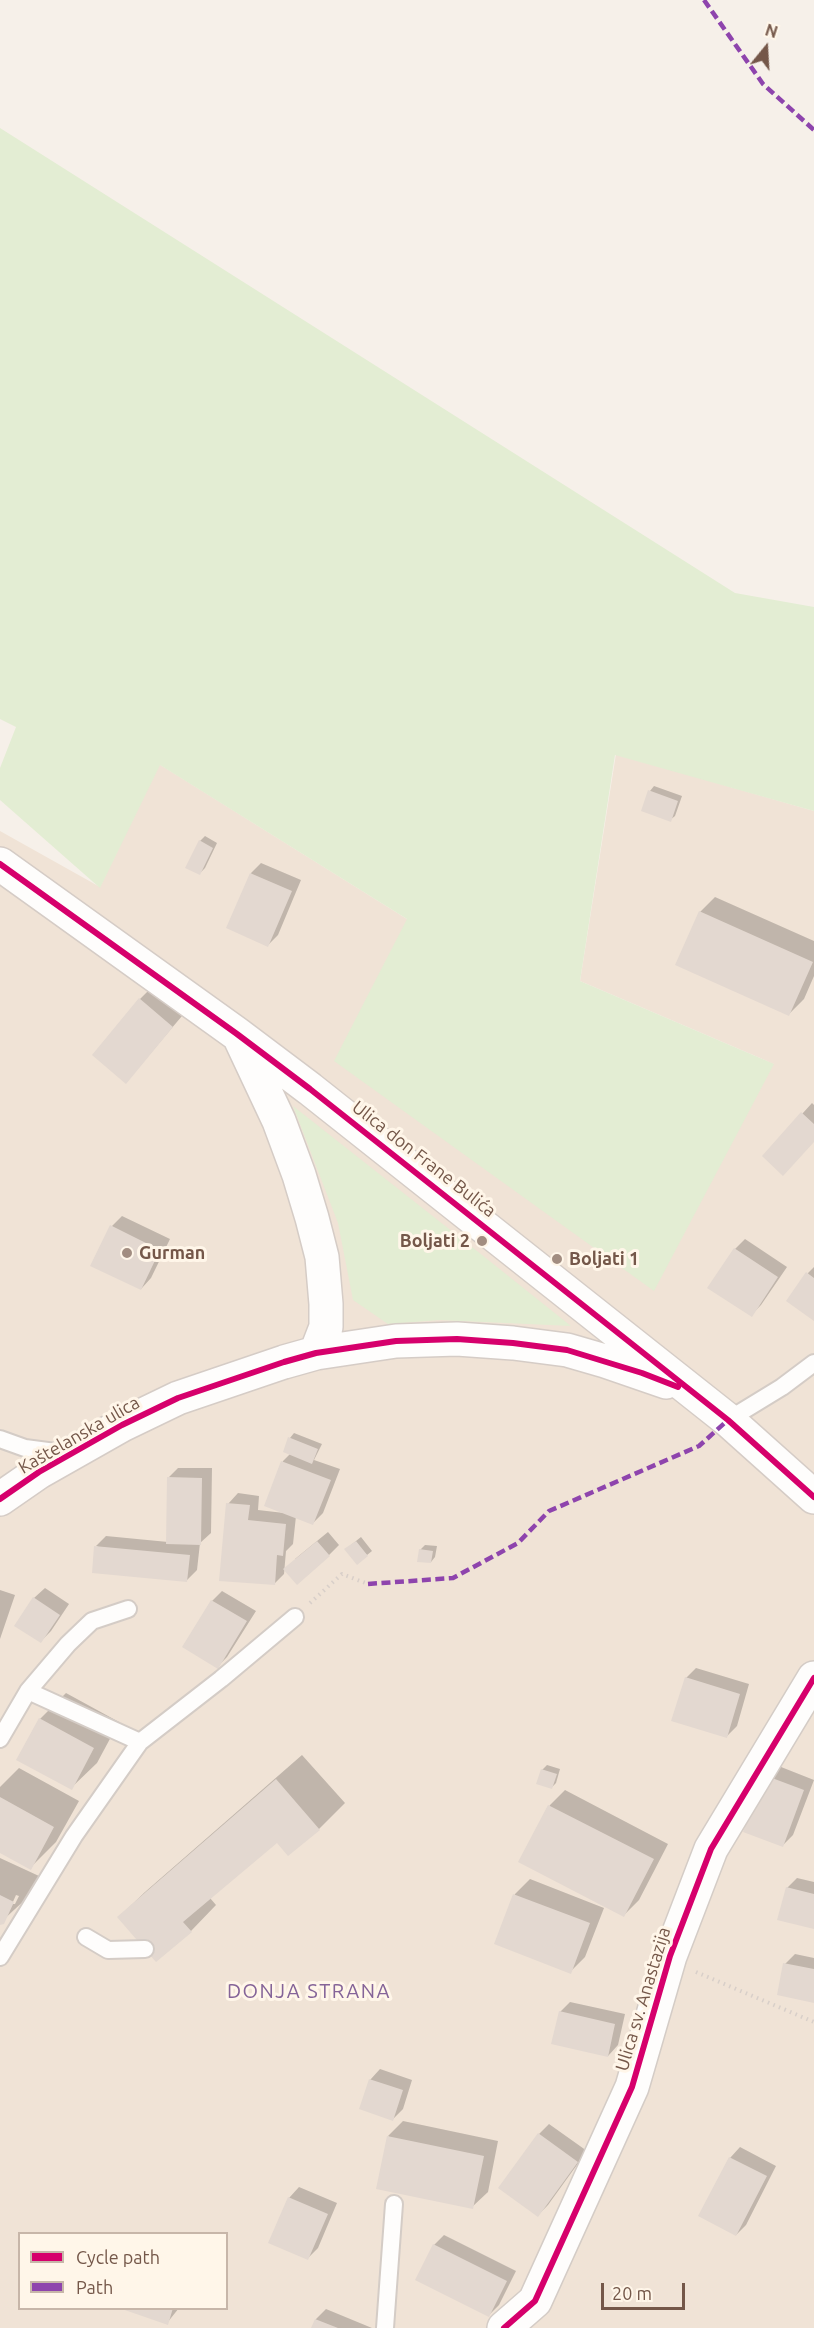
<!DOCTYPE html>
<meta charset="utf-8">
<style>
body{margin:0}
#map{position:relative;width:814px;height:2328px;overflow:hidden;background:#f6f0e9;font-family:Ubuntu,sans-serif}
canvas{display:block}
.legend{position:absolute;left:18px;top:2232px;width:210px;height:78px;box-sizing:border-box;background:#fff6e9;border:2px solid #c7b6a9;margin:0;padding:8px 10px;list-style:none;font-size:18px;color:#745749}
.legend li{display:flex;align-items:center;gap:12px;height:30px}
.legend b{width:30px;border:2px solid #c7b6a9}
.north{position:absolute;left:736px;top:18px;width:60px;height:60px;-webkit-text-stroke:4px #fff6e9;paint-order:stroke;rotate:18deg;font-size:16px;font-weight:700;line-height:24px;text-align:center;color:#745749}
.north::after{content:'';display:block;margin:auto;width:21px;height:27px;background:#745749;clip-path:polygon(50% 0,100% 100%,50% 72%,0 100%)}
.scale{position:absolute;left:601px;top:2283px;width:84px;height:27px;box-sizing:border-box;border:3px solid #745749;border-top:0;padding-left:8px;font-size:18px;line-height:21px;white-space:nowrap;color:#745749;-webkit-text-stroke:4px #fff6e9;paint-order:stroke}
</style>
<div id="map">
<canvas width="814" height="2328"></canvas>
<ul class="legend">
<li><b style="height:8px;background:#d6006c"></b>Cycle path</li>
<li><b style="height:8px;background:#8e44ad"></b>Path</li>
</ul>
<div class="north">N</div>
<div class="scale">20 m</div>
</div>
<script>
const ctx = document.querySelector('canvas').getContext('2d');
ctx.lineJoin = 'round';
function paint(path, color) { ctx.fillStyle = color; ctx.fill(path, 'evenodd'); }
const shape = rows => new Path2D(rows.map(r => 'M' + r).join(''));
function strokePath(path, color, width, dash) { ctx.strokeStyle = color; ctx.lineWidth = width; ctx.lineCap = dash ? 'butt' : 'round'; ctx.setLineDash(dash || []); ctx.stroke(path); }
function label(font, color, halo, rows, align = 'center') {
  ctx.font = font + ' Ubuntu,sans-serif'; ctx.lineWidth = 6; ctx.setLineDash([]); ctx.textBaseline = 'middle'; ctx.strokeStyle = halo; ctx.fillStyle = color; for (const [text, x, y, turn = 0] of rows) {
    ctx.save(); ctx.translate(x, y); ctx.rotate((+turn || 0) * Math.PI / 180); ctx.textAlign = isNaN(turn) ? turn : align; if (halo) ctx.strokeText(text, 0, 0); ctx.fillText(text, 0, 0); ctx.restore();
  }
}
const residential = shape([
 [616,754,814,811,814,2328,0,2328,0,831,100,887,159,764,407,919,774,1064,580,981],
 [20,2234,226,2234,226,2308,20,2308]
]);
const green = shape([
 [0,128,735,593,814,607,814,811,615,755,580,981,774,1064,654,1291,334,1061,407,919,160,765,100,888,0,800,0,768,16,727,0,719],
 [293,1106,477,1251,571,1326,440,1320,388,1324,353,1300,338,1223]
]);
const shadow = shape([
 [654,786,682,796,675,816,670,820,650,791],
 [205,836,217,843,205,868,200,873,200,841],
 [261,863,301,880,278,935,268,945,251,873],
 [715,897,814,941,814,976,804,999,789,1014,700,912],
 [150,989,182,1016,126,1082,140,999],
 [812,1103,814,1105,814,1141,764,1156],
 [122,1216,170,1239,151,1278,141,1289,112,1226],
 [745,1239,787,1267,761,1305,751,1315,735,1249],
 [814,1267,814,1319,808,1273],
 [294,1433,322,1444,314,1460,340,1469,323,1513,313,1523,296,1516,293,1544,286,1551,284,1574,274,1584,228,1504,238,1493,259,1496,258,1510,284,1513,266,1505,283,1461,290,1454,290,1438],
 [178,1468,212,1468,211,1533,200,1543,197,1570,187,1580,96,1546,106,1536,168,1542,168,1478],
 [328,1532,339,1545,329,1555,295,1559],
 [361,1537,372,1551,367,1555,351,1545],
 [425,1545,437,1546,435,1557,431,1562,420,1550],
 [45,1588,69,1604,51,1631,41,1641,34,1598],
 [0,1590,15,1595,0,1639],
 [222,1591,256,1611,227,1657,217,1667,212,1601],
 [696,1668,749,1684,737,1726,727,1736,686,1678],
 [66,1693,119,1722,97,1763,71,1788,40,1719],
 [302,1755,345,1803,319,1829,289,1854,277,1841,210,1898,216,1905,191,1931,119,1917,145,1892],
 [547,1765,560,1769,556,1783,551,1788,542,1770],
 [776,1765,814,1780,793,1835,783,1845,745,1831],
 [19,1768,79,1801,56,1842,30,1868,0,1851,0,1787],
 [565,1790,668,1844,639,1900,624,1915,520,1862,550,1805],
 [0,1858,39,1876,29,1896,0,1923],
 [16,1895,19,1896,15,1904,12,1904],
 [797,1878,814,1882,814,1928,787,1888],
 [530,1879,604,1908,585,1957,570,1972,496,1943,515,1894],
 [795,1954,814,1958,814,2001,785,1964],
 [570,2002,625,2014,618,2045,608,2056,560,2012],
 [380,2069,412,2080,403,2109,393,2119,370,2080],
 [403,2121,498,2141,488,2192,472,2207,388,2136],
 [549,2124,587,2151,548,2205,538,2215,539,2134],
 [740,2147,776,2166,746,2225,736,2235,700,2216,730,2158],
 [299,2187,337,2203,318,2248,308,2258,270,2242,289,2198],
 [444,2235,516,2271,499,2305,489,2315,434,2245],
 [123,2308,179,2308,167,2323],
 [326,2309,372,2328,312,2328,316,2319]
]);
const building = shape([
 [648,790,678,801,671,822,641,811],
 [199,840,213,848,200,875,185,868],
 [250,873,292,891,268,947,226,928],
 [699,911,813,962,789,1016,675,965],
 [139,998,173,1027,126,1084,92,1055],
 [801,1112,814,1124,814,1142,783,1176,762,1156],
 [110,1225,160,1250,141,1290,90,1266],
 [734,1248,778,1277,752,1317,707,1288],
 [806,1272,814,1278,814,1321,786,1301],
 [288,1437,318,1449,312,1464,283,1452],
 [281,1461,331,1480,313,1525,264,1506],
 [167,1477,202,1478,201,1545,166,1544],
 [226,1503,250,1505,248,1520,286,1524,283,1556,277,1555,275,1585,219,1581],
 [317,1541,330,1556,297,1585,283,1569],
 [356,1541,368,1556,357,1565,344,1549],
 [94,1546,190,1555,187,1582,92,1573],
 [419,1549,433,1551,431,1563,417,1562],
 [33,1597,60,1615,41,1643,14,1626],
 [211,1600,247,1621,218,1669,182,1647],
 [685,1677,740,1694,727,1738,671,1721],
 [39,1718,94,1748,72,1790,16,1760],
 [541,1769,557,1774,552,1789,536,1784],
 [764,1775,804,1790,783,1847,743,1832],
 [276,1779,320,1830,288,1856,277,1843,183,1922,192,1932,156,1962,117,1917],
 [0,1797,54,1827,31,1870,0,1853],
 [548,1805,654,1859,624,1917,518,1862],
 [786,1887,814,1894,814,1929,777,1920],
 [513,1894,590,1923,571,1974,494,1944],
 [0,1895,14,1902,4,1924,0,1925],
 [783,1963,814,1969,814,2003,777,1995],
 [559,2011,615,2024,608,2057,551,2044],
 [369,2079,403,2090,393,2121,359,2109],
 [538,2133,578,2162,538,2217,498,2188],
 [387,2136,484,2156,473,2209,376,2189],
 [729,2157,767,2176,736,2236,698,2216],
 [288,2197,328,2214,308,2260,268,2243],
 [433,2244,507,2281,489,2317,415,2280],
 [119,2308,173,2308,168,2325],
 [315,2319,338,2328,311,2328]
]);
const path = shape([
 [310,1603,342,1574,368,1584],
 [696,1972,814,2022]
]);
const lane = shape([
 [728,1420,782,1387,814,1363],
 [0,1439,25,1448,63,1453],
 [28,1691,140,1742],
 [0,1739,28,1691,68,1644,92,1621,128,1609],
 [86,1937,108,1950,145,1949],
 [0,1957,74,1836,140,1742,221,1679,295,1617],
 [385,2328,394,2204]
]);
const street = shape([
 [504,2328,535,2301,632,2087,670,1956,711,1849,814,1678]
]);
const secondary = shape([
 [0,864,237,1034,310,1089,728,1420,814,1497],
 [240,1038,279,1121,299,1175,312,1218,322,1257,326,1304,326,1327,316,1353],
 [0,1499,39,1472,122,1425,178,1398,284,1362,316,1353,396,1341,457,1339,513,1343,567,1350,605,1361,666,1382]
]);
const quiet = shape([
 [704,0,763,84,814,130],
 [368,1584,453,1578,518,1543,549,1511,699,1446,728,1420]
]);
const cycleway = shape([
 [0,864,237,1034,310,1089,728,1420,814,1497],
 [0,1499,39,1472,122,1425,178,1398,284,1362,316,1353,396,1341,457,1339,513,1343,567,1350,642,1373,678,1387],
 [504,2328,535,2301,632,2087,670,1956,711,1849,814,1678]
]);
const markers = [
 [482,1241,6,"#a28d81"],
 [127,1253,6,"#a28d81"],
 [557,1259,6,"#a28d81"]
];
const streetNames = [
 ["Ulica don Frane Bulića",424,1159,38],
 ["Kaštelanska ulica",79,1435,-30],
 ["Ulica sv. Anastazija",643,1999,-73]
];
const poiNames = [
 ["Boljati 2",470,1241,"right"],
 ["Gurman",139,1253],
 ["Boljati 1",569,1259]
];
const neighbourhoodNames = [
 ["DONJA STRANA",309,1991]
];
paint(residential, '#f0e3d6');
paint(green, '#e3edd3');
paint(shadow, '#0003');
paint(building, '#e3d8d0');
strokePath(lane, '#d4ccc6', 20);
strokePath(street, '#d4ccc6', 36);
strokePath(secondary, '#d5ccc6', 36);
strokePath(path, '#d8cfc9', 4, [1.5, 4.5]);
strokePath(lane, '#fefdfc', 16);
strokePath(street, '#fefdfc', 33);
strokePath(secondary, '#fefdfc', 33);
strokePath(quiet, '#8e44ad', 4.5, [9, 4.5]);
strokePath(cycleway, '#d6006c', 6);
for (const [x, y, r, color] of markers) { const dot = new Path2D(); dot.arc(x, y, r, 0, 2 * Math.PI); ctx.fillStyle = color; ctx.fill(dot); strokePath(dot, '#fff6e9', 2); }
label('18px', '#745749', '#fff6e9', streetNames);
label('bold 18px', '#745749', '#fff6e9', poiNames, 'left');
ctx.letterSpacing = '1.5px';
label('20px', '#856498', '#fff6e9', neighbourhoodNames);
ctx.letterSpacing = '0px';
</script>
